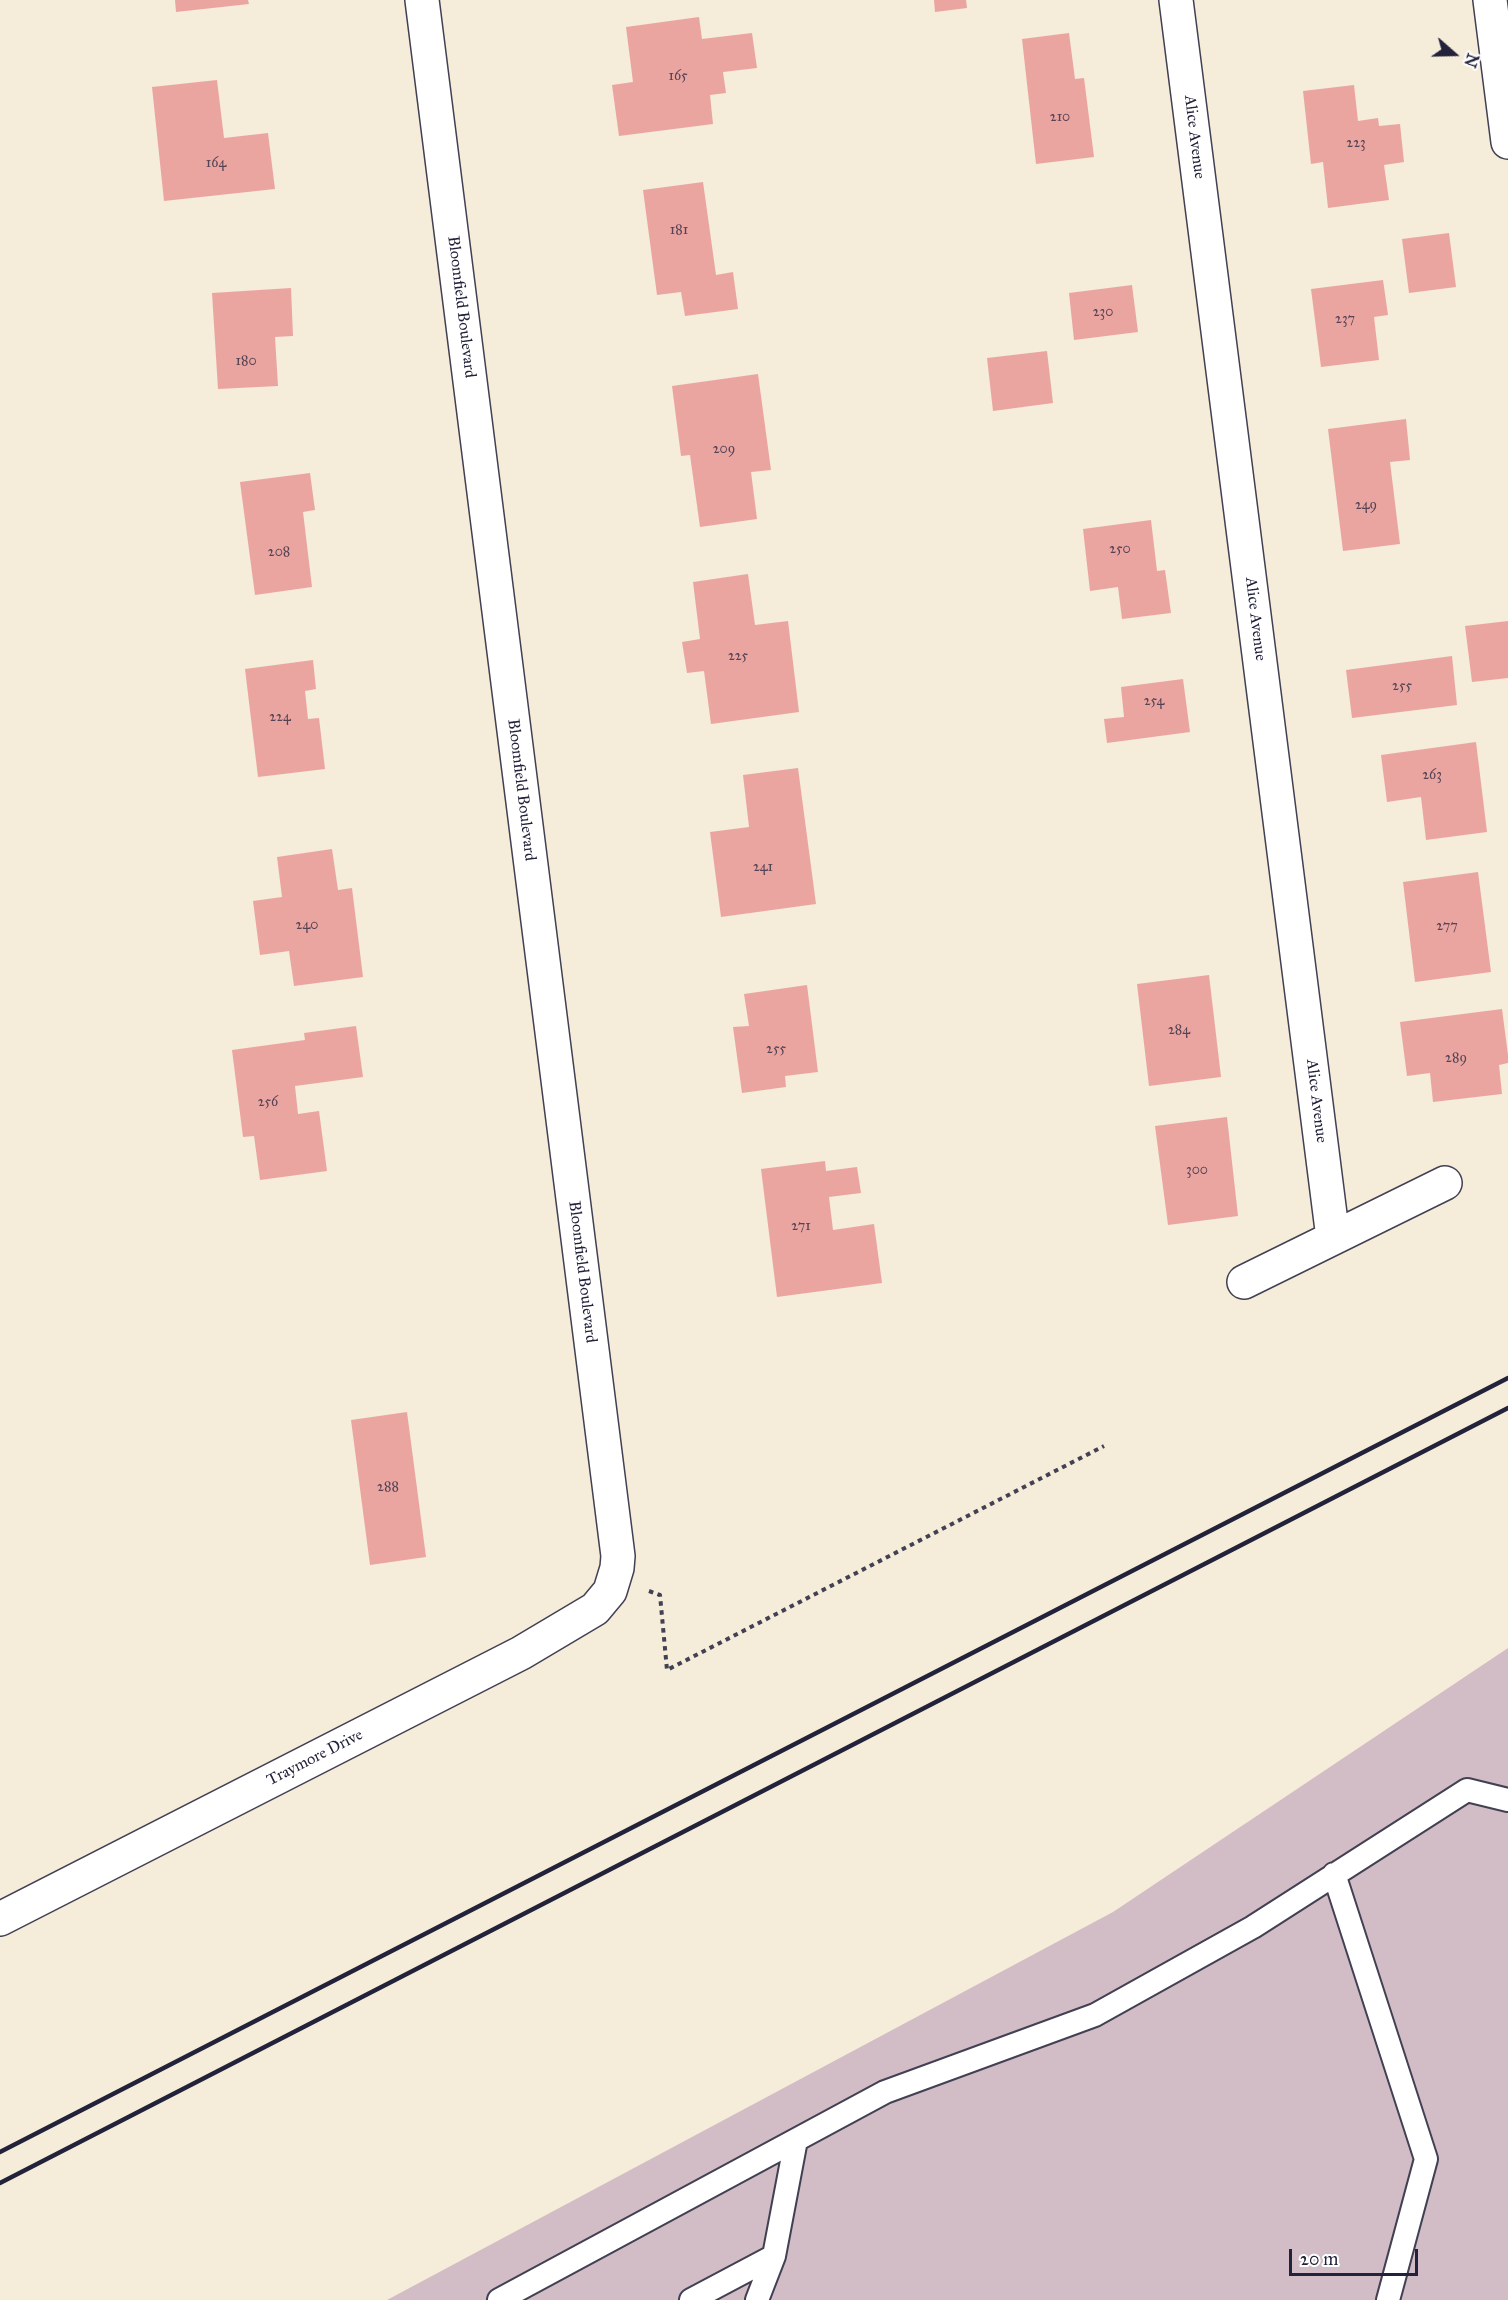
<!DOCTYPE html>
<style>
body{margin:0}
#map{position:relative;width:1508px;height:2300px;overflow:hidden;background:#f5ecd9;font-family:"IM FELL Great Primer",serif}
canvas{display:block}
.north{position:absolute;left:1424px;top:24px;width:60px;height:60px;-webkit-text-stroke:4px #fff;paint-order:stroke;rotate:110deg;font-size:16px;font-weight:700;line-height:24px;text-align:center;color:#22223b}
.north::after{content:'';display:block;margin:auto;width:21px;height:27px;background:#22223b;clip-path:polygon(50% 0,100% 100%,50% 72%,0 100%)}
.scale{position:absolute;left:1289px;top:2249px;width:129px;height:27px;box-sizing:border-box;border:3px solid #22223b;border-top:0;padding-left:8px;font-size:18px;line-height:21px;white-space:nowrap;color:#22223b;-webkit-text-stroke:4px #fff;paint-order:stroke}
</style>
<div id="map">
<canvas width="1508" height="2300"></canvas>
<div class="north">N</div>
<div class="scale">20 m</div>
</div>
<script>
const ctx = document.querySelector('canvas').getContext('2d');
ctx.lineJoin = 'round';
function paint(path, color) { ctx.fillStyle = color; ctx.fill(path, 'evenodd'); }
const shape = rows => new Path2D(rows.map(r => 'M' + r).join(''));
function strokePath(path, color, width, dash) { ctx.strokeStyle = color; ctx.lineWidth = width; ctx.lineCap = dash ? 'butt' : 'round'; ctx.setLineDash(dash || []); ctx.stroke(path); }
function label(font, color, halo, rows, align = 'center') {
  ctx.font = font + ' "IM FELL Great Primer",serif'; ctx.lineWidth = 4.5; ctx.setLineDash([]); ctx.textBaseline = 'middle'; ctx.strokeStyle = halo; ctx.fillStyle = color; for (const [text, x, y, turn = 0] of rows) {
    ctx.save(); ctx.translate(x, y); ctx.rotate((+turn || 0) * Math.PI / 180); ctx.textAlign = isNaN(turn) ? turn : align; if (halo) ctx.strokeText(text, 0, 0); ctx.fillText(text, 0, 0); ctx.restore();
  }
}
const industrial = shape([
 [1508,1648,1508,2300,387,2300,1113,1912]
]);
const building = shape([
 [175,0,248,0,249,4,176,12],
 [934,0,966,0,967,8,935,12],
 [699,17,702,39,752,33,757,68,723,72,726,93,710,95,713,124,619,136,612,85,633,82,626,27],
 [1069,33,1075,79,1084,78,1094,157,1036,164,1022,39],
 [217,80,224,138,268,133,275,189,164,201,152,87],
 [1354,85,1358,121,1378,118,1379,126,1400,124,1404,162,1384,165,1389,200,1328,208,1323,162,1311,164,1303,91],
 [703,182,716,275,733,272,738,309,685,316,681,292,657,295,643,190],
 [1449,233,1456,287,1409,293,1402,239],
 [1383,280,1388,315,1374,317,1379,360,1321,367,1311,289],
 [1132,285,1138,332,1074,340,1069,293],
 [291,288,293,336,275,337,278,386,218,389,212,293],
 [1047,351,1053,403,993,411,987,358],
 [758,374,771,470,751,472,757,519,700,527,690,455,681,456,672,386],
 [1406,419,1410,460,1390,462,1400,544,1343,551,1328,429],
 [310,473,315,510,303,512,312,587,255,595,240,482],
 [1151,520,1157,571,1165,570,1171,613,1122,619,1118,587,1090,591,1083,529],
 [748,574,755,625,788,621,799,712,711,724,704,671,687,673,682,642,700,639,693,582],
 [1508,621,1508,678,1472,682,1465,626],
 [1452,656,1457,705,1352,718,1346,670],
 [313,660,316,689,305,691,308,719,319,718,325,769,258,777,245,669],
 [1183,679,1190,732,1107,743,1104,719,1124,717,1121,687],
 [1476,742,1487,832,1426,840,1421,797,1387,802,1381,755],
 [798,768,816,904,721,917,710,832,749,827,743,775],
 [332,849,338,890,352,888,363,977,294,986,289,951,260,955,253,901,282,897,277,857],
 [1478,872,1491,972,1415,982,1403,882],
 [1209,975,1221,1077,1149,1086,1137,984],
 [807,985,818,1072,785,1076,786,1087,742,1093,733,1027,749,1026,744,994],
 [1502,1009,1508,1055,1508,1063,1499,1065,1502,1094,1433,1102,1430,1073,1407,1076,1400,1022],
 [356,1026,363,1077,295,1086,298,1114,319,1111,327,1171,260,1180,254,1136,243,1137,232,1050,305,1040,304,1033],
 [1227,1117,1238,1216,1168,1225,1155,1126],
 [825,1161,826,1171,857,1167,861,1193,829,1197,833,1230,874,1224,882,1283,777,1297,761,1169],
 [407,1412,426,1557,370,1565,351,1420]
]);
const path = shape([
 [649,1591,660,1595,667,1670,1104,1446]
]);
const service = shape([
 [1334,1874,1426,2159,1388,2300],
 [499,2300,885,2092,1095,2015,1253,1927,1467,1790,1508,1800],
 [691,2300,774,2256],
 [757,2300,774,2256,796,2140]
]);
const minor = shape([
 [1176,0,1333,1238],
 [1490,0,1508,142],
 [1244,1282,1445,1183],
 [0,1919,521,1653,595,1609,610,1591,617,1568,618,1556,422,0]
]);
const rail = shape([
 [0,2152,1508,1378],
 [0,2183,1508,1408]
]);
const numberNames = [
 ["165",678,77],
 ["210",1060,118],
 ["223",1356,144],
 ["164",216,164],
 ["181",679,231],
 ["230",1103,313],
 ["237",1345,320],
 ["180",246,362],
 ["209",724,450],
 ["249",1366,506],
 ["250",1120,550],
 ["208",279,553],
 ["225",738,657],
 ["255",1402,687],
 ["254",1154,702],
 ["224",280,718],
 ["263",1432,776],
 ["241",763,868],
 ["240",307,926],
 ["277",1447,927],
 ["284",1179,1031],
 ["255",776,1050],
 ["289",1456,1059],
 ["256",268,1103],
 ["300",1197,1171],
 ["271",801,1227],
 ["288",388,1488]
];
const streetNames = [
 ["Alice Avenue",1194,137,83],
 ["Bloomfield Boulevard",461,307,83],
 ["Alice Avenue",1255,619,83],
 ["Bloomfield Boulevard",521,790,83],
 ["Alice Avenue",1316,1101,83],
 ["Bloomfield Boulevard",582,1272,83],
 ["Traymore Drive",315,1758,-27]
];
paint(industrial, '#d2bdc6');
paint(building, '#eba5a1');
strokePath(service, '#424053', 26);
strokePath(minor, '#424053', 36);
strokePath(path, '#424053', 4, [4.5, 4.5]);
strokePath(service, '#fff', 22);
strokePath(minor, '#fff', 33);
strokePath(rail, '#22223b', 4.5);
label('14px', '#544354', null, numberNames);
label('16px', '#22223b', '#fff', streetNames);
</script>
